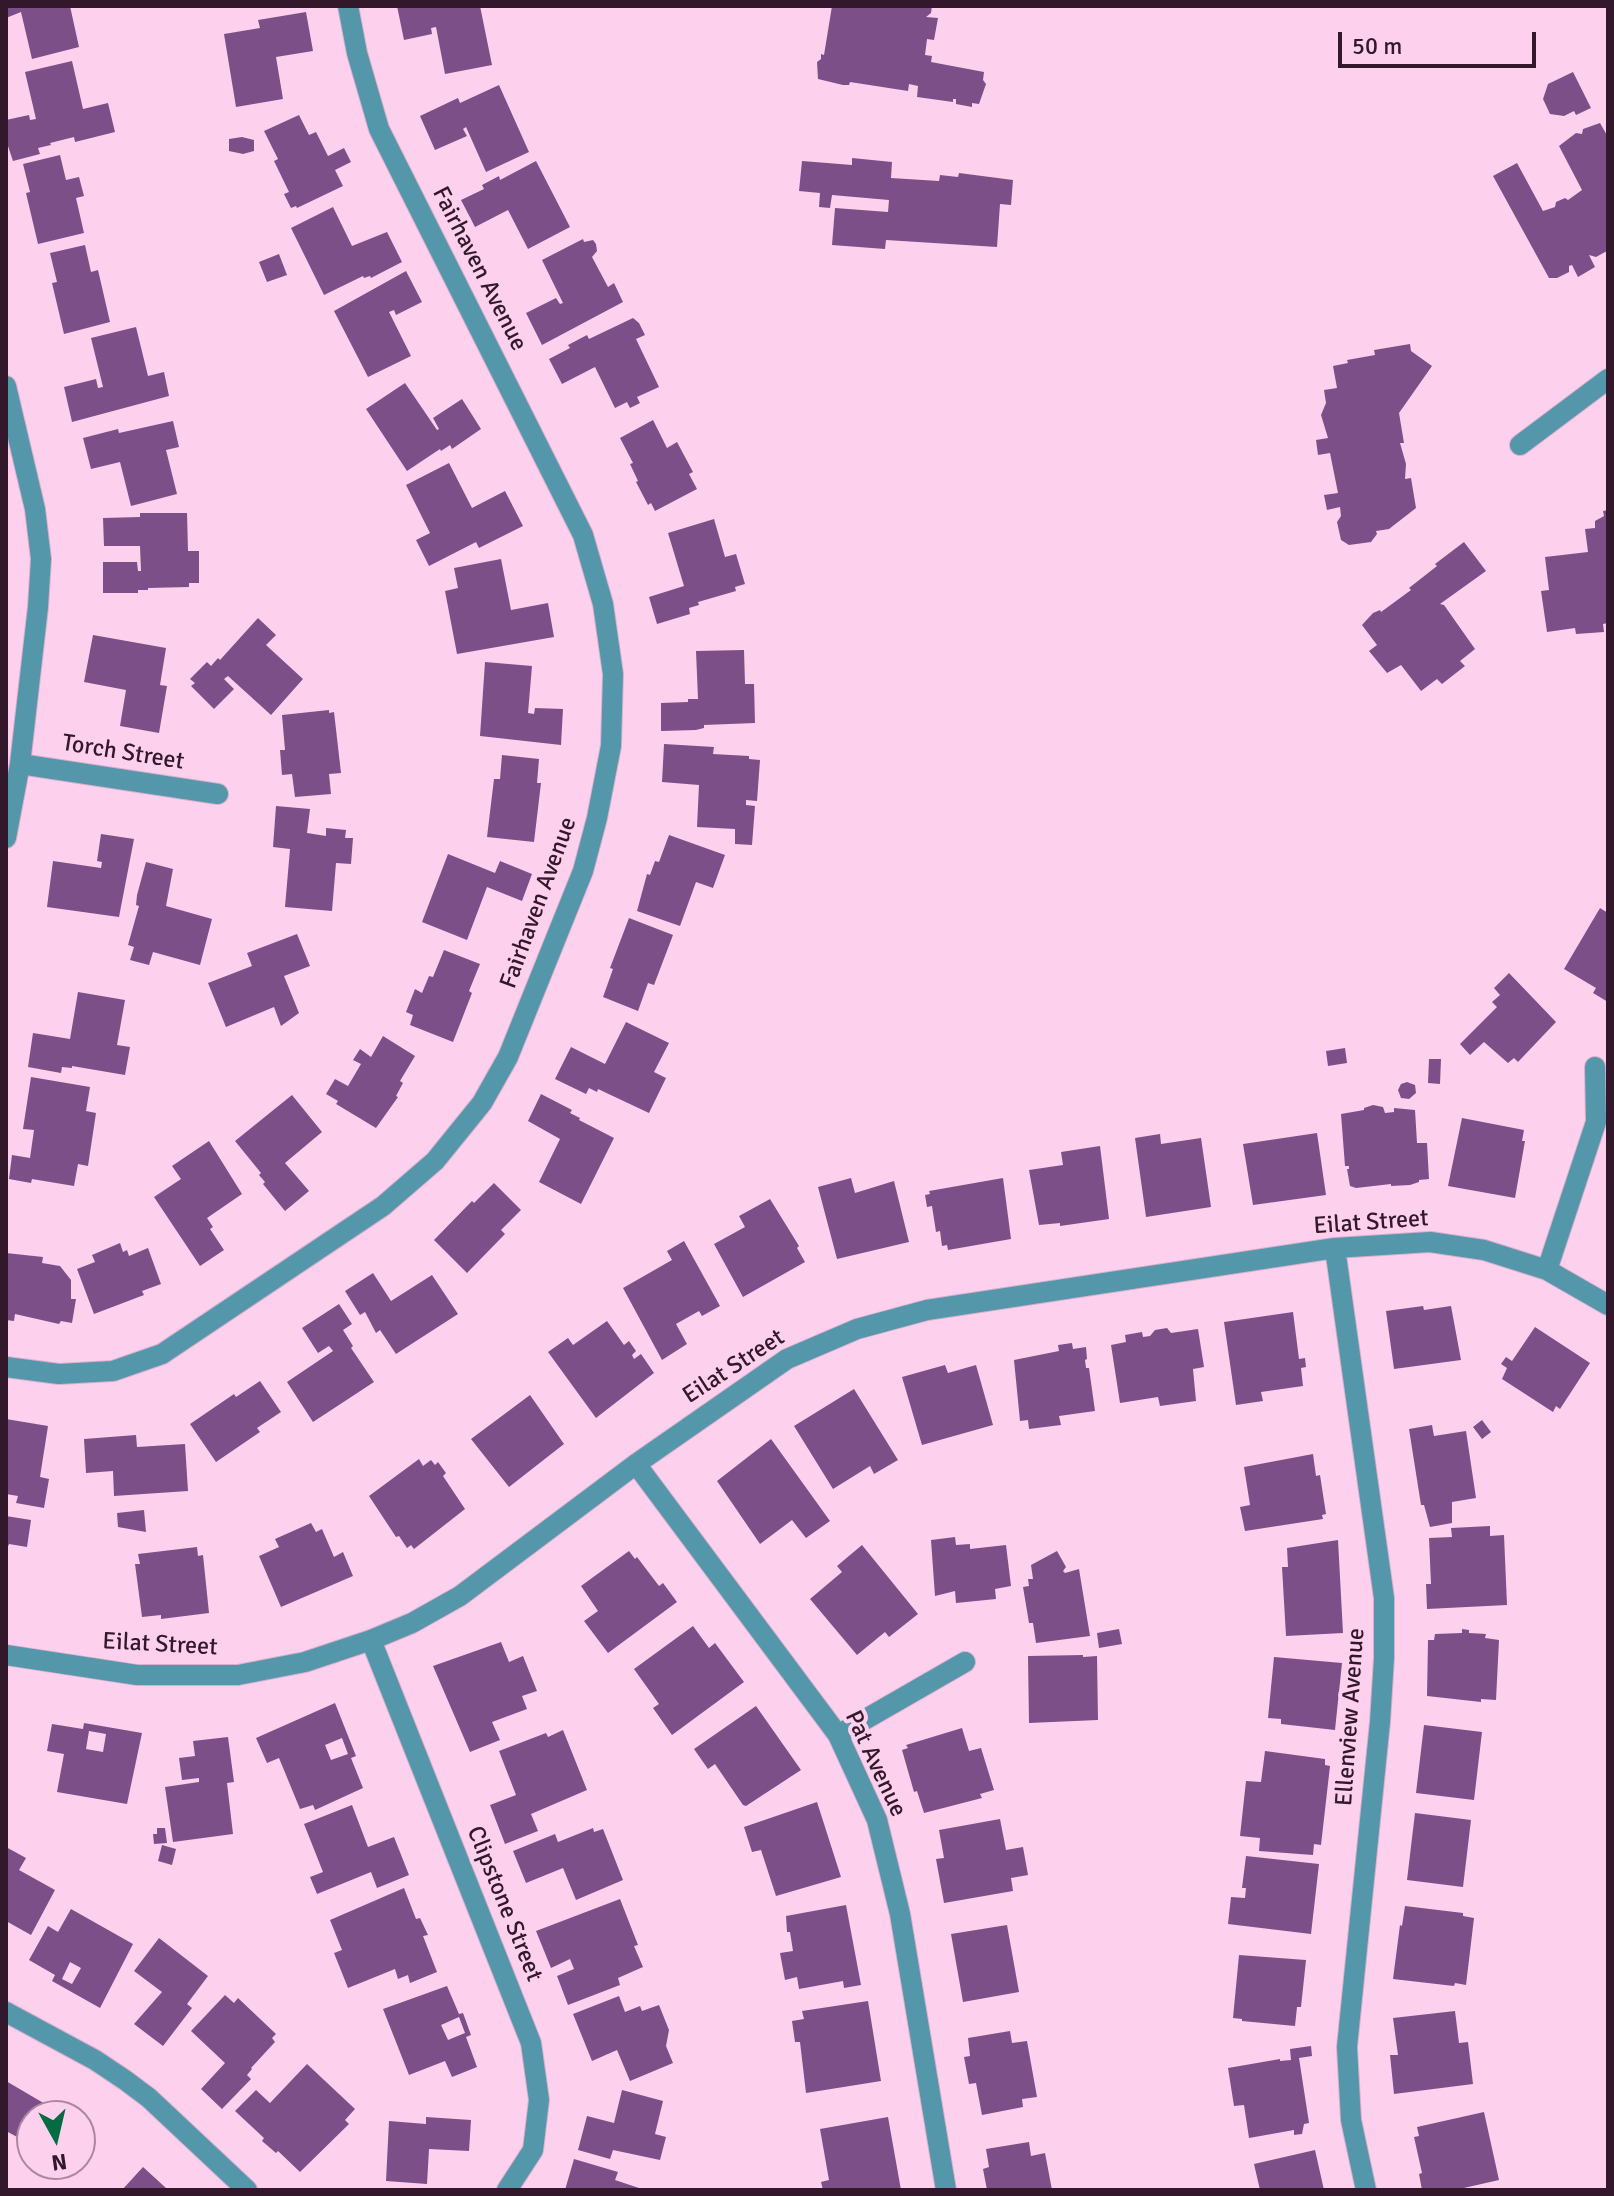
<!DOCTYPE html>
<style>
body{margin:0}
#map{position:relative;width:1614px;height:2196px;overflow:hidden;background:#fdd1ee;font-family:Signika,sans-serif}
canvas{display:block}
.frame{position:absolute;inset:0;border:8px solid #32182a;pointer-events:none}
.north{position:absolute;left:16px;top:2100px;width:80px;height:80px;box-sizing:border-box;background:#fdd1ee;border:2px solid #ac87a0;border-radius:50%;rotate:172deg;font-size:22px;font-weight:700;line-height:32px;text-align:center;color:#32182a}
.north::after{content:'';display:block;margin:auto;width:28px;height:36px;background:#046c43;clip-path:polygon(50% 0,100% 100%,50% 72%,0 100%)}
.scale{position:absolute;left:1338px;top:32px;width:198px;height:36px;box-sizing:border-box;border:4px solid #32182a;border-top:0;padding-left:10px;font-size:24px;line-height:28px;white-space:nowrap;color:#32182a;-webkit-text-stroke:6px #fdd1ee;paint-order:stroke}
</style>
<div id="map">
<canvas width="1614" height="2196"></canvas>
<div class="frame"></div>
<div class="north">N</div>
<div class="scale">50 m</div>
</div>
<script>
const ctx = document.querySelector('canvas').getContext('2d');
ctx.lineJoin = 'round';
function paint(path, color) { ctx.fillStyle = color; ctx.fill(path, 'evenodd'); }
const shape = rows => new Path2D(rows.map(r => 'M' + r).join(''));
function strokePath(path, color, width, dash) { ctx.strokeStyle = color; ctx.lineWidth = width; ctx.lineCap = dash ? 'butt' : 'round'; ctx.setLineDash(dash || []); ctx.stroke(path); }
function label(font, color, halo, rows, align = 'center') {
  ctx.font = font + ' Signika,sans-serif'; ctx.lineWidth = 8; ctx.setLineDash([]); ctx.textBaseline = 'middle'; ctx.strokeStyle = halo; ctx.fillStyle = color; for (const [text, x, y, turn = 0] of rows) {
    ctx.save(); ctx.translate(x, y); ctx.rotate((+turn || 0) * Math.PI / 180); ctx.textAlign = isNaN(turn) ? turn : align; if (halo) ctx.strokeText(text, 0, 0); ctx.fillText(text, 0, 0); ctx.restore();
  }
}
const building = shape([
 [6,6,70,6,79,47,32,59,21,12,6,18],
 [397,6,480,6,492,65,445,74,436,27,431,28,432,34,404,40],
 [832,6,932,6,931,13,926,17,938,18,934,40,927,39,925,55,932,56,931,62,984,72,983,80,986,84,979,104,972,103,972,107,956,104,956,99,953,99,953,102,917,97,918,86,909,84,908,91,850,82,849,85,843,85,818,79,817,62,821,59,821,54,824,55],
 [306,12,313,51,276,57,283,99,236,107,224,34,260,28,258,20],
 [72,61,83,109,108,103,115,132,75,142,74,137,50,143,51,145,38,148,40,154,13,161,6,140,6,120,29,115,30,120,36,119,25,72],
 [1573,72,1591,108,1576,115,1574,111,1564,116,1550,114,1543,99,1548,84],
 [499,85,529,152,486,172,466,127,463,129,467,136,435,150,420,116,458,98,460,103],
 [299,115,309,135,316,132,328,156,344,148,351,162,335,170,343,186,297,208,296,206,291,208,284,194,289,192,274,161,278,159,264,131],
 [1600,123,1608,137,1607,251,1596,257,1589,255,1595,267,1578,277,1572,265,1569,266,1569,272,1557,278,1549,278,1493,176,1517,163,1543,211,1555,207,1556,202,1565,198,1568,200,1582,190,1559,146,1576,133,1582,134,1583,129],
 [242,137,254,140,254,151,243,154,229,151,229,139],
 [60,155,66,180,79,177,84,196,76,198,84,233,38,244,26,193,30,192,23,164],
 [852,158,892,162,891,178,939,181,940,175,958,177,959,173,1013,180,1011,205,1000,204,997,247,886,240,885,249,832,245,835,208,888,212,889,200,832,195,830,208,819,207,820,193,799,191,802,161,852,165],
 [536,161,570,227,528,249,508,210,475,227,461,200,484,189,482,185,499,176,500,180],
 [333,207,352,246,387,232,402,262,371,278,370,276,364,278,363,276,324,295,291,228],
 [583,239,584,242,593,240,596,244,597,251,592,257,608,287,614,283,623,302,542,345,526,313,556,298,560,304,563,303,542,260],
 [85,245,91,272,98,270,110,322,64,334,52,283,57,282,50,253],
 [279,254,287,275,267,282,259,262],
 [406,271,422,302,396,315,394,310,389,312,411,356,368,377,334,311],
 [633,318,639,323,645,335,636,339,659,387,637,397,640,403,630,408,627,402,615,408,595,367,562,384,549,359,570,348,568,345,587,335,589,339],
 [136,327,148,376,164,372,169,396,72,422,64,387,96,379,98,388,103,387,91,338],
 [1410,344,1411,351,1432,366,1399,413,1404,443,1400,443,1406,464,1405,479,1411,478,1416,508,1389,529,1376,531,1377,534,1371,542,1349,545,1341,540,1337,522,1341,516,1340,507,1327,510,1324,495,1338,493,1330,453,1318,455,1316,440,1328,438,1321,415,1326,403,1324,390,1337,388,1333,366,1348,363,1347,360,1375,355,1374,350],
 [405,383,437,430,439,429,433,418,462,399,481,429,452,449,450,445,441,451,440,449,407,471,366,409],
 [653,420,667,448,677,442,693,472,689,474,697,489,655,511,651,503,648,505,636,482,638,481,630,464,633,463,620,438],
 [173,421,179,447,166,450,177,494,131,506,120,462,91,469,83,438,118,429,119,433],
 [449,463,472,508,505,491,523,526,479,548,476,542,429,566,416,540,430,533,406,485],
 [1608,510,1608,623,1603,624,1604,632,1576,634,1575,628,1547,632,1541,591,1549,590,1545,557,1588,552,1585,529,1595,528,1595,521,1604,516,1603,511],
 [140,513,187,513,188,551,199,551,199,583,189,583,189,587,148,588,148,590,138,590,138,593,103,593,103,562,137,562,138,571,141,571,140,546,104,546,103,518,140,517],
 [714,519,725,557,736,554,745,584,735,587,736,591,698,602,699,605,689,608,690,614,657,624,649,597,684,586,668,533],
 [1464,542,1486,571,1440,604,1444,605,1475,649,1460,661,1465,666,1442,684,1437,679,1421,691,1401,665,1387,673,1369,651,1377,645,1362,625,1373,613,1380,610,1381,612,1411,590,1409,588,1437,566,1435,564],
 [501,559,511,610,548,603,554,637,457,654,445,591,458,588,454,568],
 [258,618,276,635,266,645,303,679,271,715,228,676,224,679,234,689,214,709,191,686,195,683,190,679,207,662,211,666,218,658,220,660],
 [93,635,166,648,160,685,167,686,159,733,120,726,126,690,84,682],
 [744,650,745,684,754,684,755,723,704,725,704,728,696,730,661,731,661,703,688,702,688,699,698,699,696,651],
 [485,662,532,666,528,713,534,714,535,708,563,709,561,745,480,736],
 [329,710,329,713,334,712,341,773,329,774,331,794,295,797,292,774,282,775,280,750,285,750,282,715],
 [664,744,714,747,713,754,749,756,749,759,760,760,757,801,746,800,746,805,755,806,752,845,735,844,735,829,697,827,699,785,662,782],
 [502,755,539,759,537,783,541,783,534,842,487,837,494,779,500,779],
 [276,806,310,809,307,833,326,836,326,828,346,830,345,838,353,838,351,864,336,863,332,911,285,907,290,849,273,847],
 [101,834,134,839,119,917,47,907,53,861,101,868,102,862,97,861],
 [669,835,725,855,713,888,696,882,680,926,637,911,647,874,650,875,655,861,659,862],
 [448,854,495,873,500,861,532,874,522,901,487,887,467,940,422,922],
 [146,862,173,869,166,906,212,919,200,965,153,952,149,965,130,960,134,947,128,945,139,906,136,905,137,895],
 [1600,908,1608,913,1608,1002,1593,993,1596,988,1564,969],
 [629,918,673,935,654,985,648,983,638,1011,603,997,613,969,610,968],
 [297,934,310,966,284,976,299,1013,281,1026,274,1007,226,1027,208,983,252,966,247,953],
 [444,950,480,964,469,991,472,993,453,1042,410,1025,413,1015,406,1012,415,989,422,993,429,976,433,977],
 [1509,973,1556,1022,1518,1062,1514,1058,1508,1063,1484,1042,1470,1055,1460,1044,1497,1007,1492,1002,1500,995,1494,988],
 [78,992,125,1000,117,1045,130,1047,125,1075,72,1066,72,1068,62,1067,61,1073,28,1067,33,1033,70,1039],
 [626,1022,669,1043,654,1072,666,1078,649,1113,598,1089,597,1092,589,1088,586,1094,555,1079,571,1047,605,1064],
 [383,1036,415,1056,400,1081,403,1083,396,1096,398,1097,376,1128,336,1104,338,1101,326,1094,335,1079,348,1086,361,1064,353,1060,360,1049,371,1057],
 [1345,1048,1347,1063,1328,1066,1326,1051],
 [1429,1059,1441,1059,1440,1084,1428,1083],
 [31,1077,90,1087,86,1111,96,1113,88,1166,78,1164,74,1186,32,1179,31,1183,9,1179,12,1155,30,1158,34,1130,23,1129],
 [1407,1082,1415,1085,1416,1093,1409,1099,1401,1098,1398,1090,1401,1084],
 [541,1094,572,1110,570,1113,580,1118,579,1120,614,1138,581,1204,539,1182,560,1139,528,1121],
 [292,1095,322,1132,285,1163,309,1191,285,1211,263,1184,265,1182,259,1175,261,1173,235,1141],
 [1373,1105,1383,1107,1385,1113,1394,1112,1394,1108,1415,1110,1417,1143,1427,1143,1429,1179,1419,1180,1419,1182,1410,1185,1391,1186,1391,1184,1356,1188,1350,1186,1347,1169,1349,1169,1349,1166,1345,1166,1341,1114,1364,1110,1364,1108],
 [1462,1118,1524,1130,1522,1141,1525,1141,1515,1198,1448,1186],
 [1317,1133,1326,1195,1253,1205,1243,1144],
 [1160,1134,1161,1144,1201,1138,1211,1207,1146,1217,1135,1138],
 [209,1141,242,1194,207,1218,213,1227,210,1229,224,1250,200,1266,154,1197,181,1179,172,1166],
 [1100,1146,1109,1219,1060,1226,1060,1223,1039,1225,1029,1170,1063,1165,1061,1152],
 [851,1178,855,1193,894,1181,909,1242,837,1259,818,1187],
 [1003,1178,1011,1239,948,1250,947,1245,942,1246,940,1231,936,1232,932,1206,927,1207,925,1195,930,1194,929,1191],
 [494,1183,521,1210,501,1230,505,1234,467,1273,434,1240,472,1201,474,1203],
 [770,1199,799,1246,797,1248,805,1262,743,1297,714,1244,745,1227,739,1216],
 [684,1241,720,1306,702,1316,699,1311,676,1324,687,1344,662,1360,623,1288,672,1260,667,1251],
 [120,1243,123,1252,127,1250,129,1256,148,1248,161,1284,142,1291,144,1295,94,1314,77,1269,95,1262,92,1255],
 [6,1253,43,1257,42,1263,60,1266,71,1280,71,1299,76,1299,72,1323,61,1321,59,1324,15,1314,14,1321,6,1320],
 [373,1273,391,1301,432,1275,458,1314,396,1354,380,1330,376,1333,365,1312,360,1315,345,1291],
 [339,1304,352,1324,343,1330,353,1346,351,1348,374,1382,313,1422,287,1382,333,1351,329,1346,318,1353,302,1328],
 [1423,1306,1424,1310,1451,1306,1461,1360,1394,1369,1386,1311],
 [1293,1312,1299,1359,1305,1358,1306,1367,1301,1368,1303,1386,1261,1392,1263,1401,1236,1405,1224,1322],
 [607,1321,624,1345,629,1341,636,1351,632,1355,634,1359,641,1354,654,1373,596,1418,548,1352,568,1338,573,1345],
 [1535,1327,1590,1363,1560,1409,1556,1406,1553,1412,1502,1379,1507,1368,1501,1364,1506,1357,1512,1361],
 [1167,1328,1171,1333,1198,1329,1204,1367,1193,1369,1196,1401,1160,1406,1158,1397,1120,1403,1111,1345,1126,1342,1125,1335,1142,1332,1143,1337,1150,1336,1155,1330],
 [1072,1343,1073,1349,1086,1347,1087,1359,1085,1360,1086,1368,1089,1368,1095,1411,1059,1416,1061,1425,1029,1429,1028,1420,1020,1421,1014,1360,1059,1351,1058,1345],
 [945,1365,948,1373,976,1365,993,1425,922,1445,902,1377],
 [260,1381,281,1412,257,1428,260,1432,216,1462,190,1424,234,1394,236,1397],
 [854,1389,898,1460,874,1474,870,1466,833,1489,794,1426],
 [530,1395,564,1444,509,1487,471,1439],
 [6,1419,48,1426,40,1477,49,1479,44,1508,16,1503,18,1496,6,1494],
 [1482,1420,1491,1432,1482,1439,1473,1427],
 [1432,1425,1434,1436,1466,1431,1476,1498,1452,1502,1452,1523,1430,1527,1424,1505,1421,1505,1409,1429],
 [136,1435,137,1447,185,1444,188,1491,114,1496,113,1471,86,1473,84,1439],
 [771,1439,830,1521,806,1538,792,1520,760,1544,717,1481],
 [1313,1454,1316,1476,1320,1475,1326,1514,1322,1515,1323,1519,1245,1531,1240,1507,1250,1505,1244,1467],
 [419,1459,423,1466,431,1460,435,1465,438,1462,446,1473,443,1476,465,1509,414,1549,411,1545,407,1548,399,1536,396,1537,369,1496],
 [144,1510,146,1532,118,1527,117,1513],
 [6,1516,31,1520,27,1547,9,1544,6,1551],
 [311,1523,316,1532,322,1529,334,1557,343,1552,353,1576,281,1607,259,1556,279,1547,275,1539],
 [1490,1526,1490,1536,1504,1535,1507,1605,1427,1609,1426,1584,1431,1584,1429,1538,1452,1537,1451,1528],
 [955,1537,956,1545,970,1544,970,1549,1006,1545,1011,1586,995,1589,996,1599,956,1603,955,1591,935,1596,931,1540],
 [1338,1540,1343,1633,1286,1636,1282,1567,1288,1567,1287,1548],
 [862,1545,918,1614,889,1637,885,1632,857,1655,810,1599,842,1572,837,1566],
 [197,1547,198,1556,203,1555,209,1613,161,1619,161,1615,142,1617,135,1564,140,1564,138,1554],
 [629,1551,635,1559,637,1557,659,1586,663,1583,677,1602,608,1653,584,1621,598,1611,581,1586],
 [1057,1551,1066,1567,1063,1571,1065,1573,1079,1569,1090,1636,1036,1643,1033,1623,1029,1623,1023,1587,1029,1586,1028,1579,1033,1579,1031,1565],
 [693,1626,709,1648,715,1643,744,1682,672,1735,653,1708,659,1704,634,1669],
 [1119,1629,1122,1644,1099,1648,1097,1633],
 [1462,1629,1469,1630,1469,1633,1486,1634,1485,1638,1499,1640,1496,1700,1481,1699,1481,1702,1427,1696,1428,1640,1434,1640,1435,1634,1462,1633],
 [501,1642,509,1662,523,1656,537,1691,522,1696,527,1709,492,1722,500,1740,470,1752,433,1666],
 [1083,1655,1083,1657,1097,1656,1098,1720,1029,1723,1028,1656],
 [1274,1657,1342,1663,1335,1730,1281,1724,1281,1719,1268,1718],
 [335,1703,356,1756,351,1758,363,1788,315,1810,313,1805,300,1809,279,1758,267,1763,256,1738],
 [342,1738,348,1754,331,1760,325,1745],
 [756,1706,801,1770,746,1806,743,1805,715,1764,708,1769,694,1749],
 [84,1723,142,1733,127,1804,57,1792,64,1754,47,1751,52,1724,83,1729],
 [89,1731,106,1734,103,1752,86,1749],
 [1424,1725,1482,1732,1474,1800,1416,1793],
 [962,1728,969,1751,981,1748,994,1790,980,1794,982,1798,924,1813,917,1791,914,1792,902,1750,908,1748,906,1745],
 [563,1730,587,1790,531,1814,538,1831,505,1844,490,1805,516,1795,499,1751,546,1733,548,1737],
 [228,1737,234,1782,227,1783,233,1834,173,1842,165,1787,199,1782,199,1778,182,1780,179,1758,195,1756,193,1741],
 [1265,1751,1325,1759,1325,1765,1330,1766,1321,1845,1314,1844,1313,1855,1259,1851,1260,1838,1240,1836,1246,1781,1261,1782],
 [817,1802,841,1877,776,1896,761,1850,752,1852,744,1827],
 [352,1805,368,1847,394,1837,409,1875,377,1888,371,1872,317,1894,310,1877,323,1872,304,1824],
 [1415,1813,1471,1820,1463,1887,1407,1880],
 [1000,1819,1006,1850,1023,1847,1028,1875,1011,1878,1013,1891,944,1903,936,1859,944,1858,939,1830],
 [157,1828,165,1828,167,1843,154,1844,153,1834,157,1834],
 [593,1828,594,1832,603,1829,623,1880,576,1900,563,1868,526,1883,513,1851,555,1834,558,1842],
 [162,1845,176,1849,172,1865,158,1861],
 [6,1847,26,1858,19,1870,55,1890,31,1935,6,1921],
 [1246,1856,1319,1864,1311,1934,1228,1924,1231,1897,1245,1898,1246,1888,1242,1888],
 [404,1888,416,1919,420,1918,428,1935,423,1936,437,1972,410,1983,408,1975,398,1979,395,1969,348,1988,334,1953,342,1950,330,1920],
 [620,1899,638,1945,634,1946,643,1967,618,1978,620,1985,568,2005,557,1976,574,1969,570,1959,551,1968,536,1931],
 [846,1905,861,1985,844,1988,843,1981,799,1989,797,1977,785,1980,780,1953,793,1951,790,1932,787,1932,786,1916],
 [1405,1906,1463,1913,1463,1916,1474,1918,1466,1985,1455,1983,1454,1986,1393,1979,1400,1925,1402,1926],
 [71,1909,133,1944,100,2008,52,1981,55,1975,29,1960,48,1926,58,1932],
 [70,1962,81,1968,72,1984,62,1979],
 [1007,1925,1019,1992,963,2002,951,1934],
 [159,1938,208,1976,187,2004,192,2008,163,2046,134,2024,162,1992,134,1971],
 [1239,1955,1306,1960,1301,2007,1297,2007,1295,2026,1242,2021,1242,2019,1233,2018],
 [447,1986,459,2014,463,2013,471,2035,466,2037,477,2067,452,2077,445,2061,409,2075,383,2009],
 [459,2017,465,2033,448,2040,441,2025],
 [225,1995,234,2003,238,1998,276,2034,272,2038,275,2042,251,2068,252,2069,247,2075,251,2079,222,2109,201,2089,225,2063,191,2031],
 [619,1996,625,2012,640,2006,642,2011,659,2005,669,2030,666,2046,673,2063,630,2081,617,2050,592,2061,573,2014],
 [868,2001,881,2081,806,2093,800,2042,795,2042,792,2021,804,2019,802,2011],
 [1455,2011,1459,2043,1468,2042,1473,2084,1394,2094,1390,2055,1398,2055,1393,2018],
 [1010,2031,1012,2043,1027,2041,1037,2097,1022,2099,1023,2107,982,2115,976,2083,969,2084,964,2057,970,2056,968,2038],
 [1311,2046,1312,2056,1299,2058,1309,2123,1304,2124,1302,2134,1294,2135,1294,2130,1249,2138,1244,2105,1234,2106,1228,2068,1280,2059,1280,2061,1291,2060,1290,2049],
 [307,2064,355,2109,345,2120,349,2124,300,2172,278,2151,276,2153,262,2141,264,2138,235,2111,256,2090,270,2103],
 [6,2081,52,2108,48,2116,32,2116,32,2145,6,2131],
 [622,2090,663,2101,655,2134,666,2137,660,2160,613,2150,610,2159,578,2150,587,2116,614,2123],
 [1484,2112,1499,2180,1455,2190,1422,2190,1419,2174,1422,2173,1414,2137,1419,2136,1417,2127],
 [426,2117,471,2120,469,2151,429,2149,427,2184,386,2181,389,2121,426,2124],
 [888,2117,901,2190,823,2190,821,2182,829,2180,820,2129],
 [1029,2142,1031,2156,1045,2153,1052,2190,987,2190,983,2169,989,2167,986,2149],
 [1315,2150,1324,2190,1260,2190,1254,2164],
 [574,2159,618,2172,615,2180,645,2190,565,2190],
 [143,2167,166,2188,164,2190,122,2190]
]);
const minor = shape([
 [6,386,35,509,41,559,38,607,20,764,6,838],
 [1520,445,1608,379],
 [20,764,218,794],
 [1595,1067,1596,1122,1547,1270,1608,1305],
 [1335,1248,1384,1598,1384,1658,1380,1722,1347,2047,1351,2120,1366,2190],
 [6,1367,59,1374,113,1371,162,1354,383,1206,435,1161,482,1103,508,1057,583,871,597,818,611,746,613,674,603,604,583,535,379,129,357,53,348,6],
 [636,1464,838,1735,877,1820,900,1914,946,2190],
 [371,1640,531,2043,539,2100,533,2150,507,2190],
 [6,1655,137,1675,238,1675,305,1662,371,1640,412,1623,460,1596,636,1464,787,1359,857,1329,927,1310,1335,1248,1430,1242,1484,1250,1547,1270],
 [838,1735,965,1662],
 [6,2012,95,2060,125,2080,149,2098,247,2190]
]);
const streetNames = [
 ["Fairhaven Avenue",479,269,63],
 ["Torch Street",123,753,9],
 ["Fairhaven Avenue",539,903,-70],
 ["Eilat Street",1371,1223,-4],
 ["Eilat Street",734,1367,-33],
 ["Eilat Street",160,1645,3],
 ["Ellenview Avenue",1351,1717,-86],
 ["Pat Avenue",875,1764,65],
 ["Clipstone Street",504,1904,68]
];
paint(building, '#7c4f89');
strokePath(minor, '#d8b0cb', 22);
strokePath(minor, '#5497aa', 20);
label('24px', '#32182a', '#fdd1ee', streetNames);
</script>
